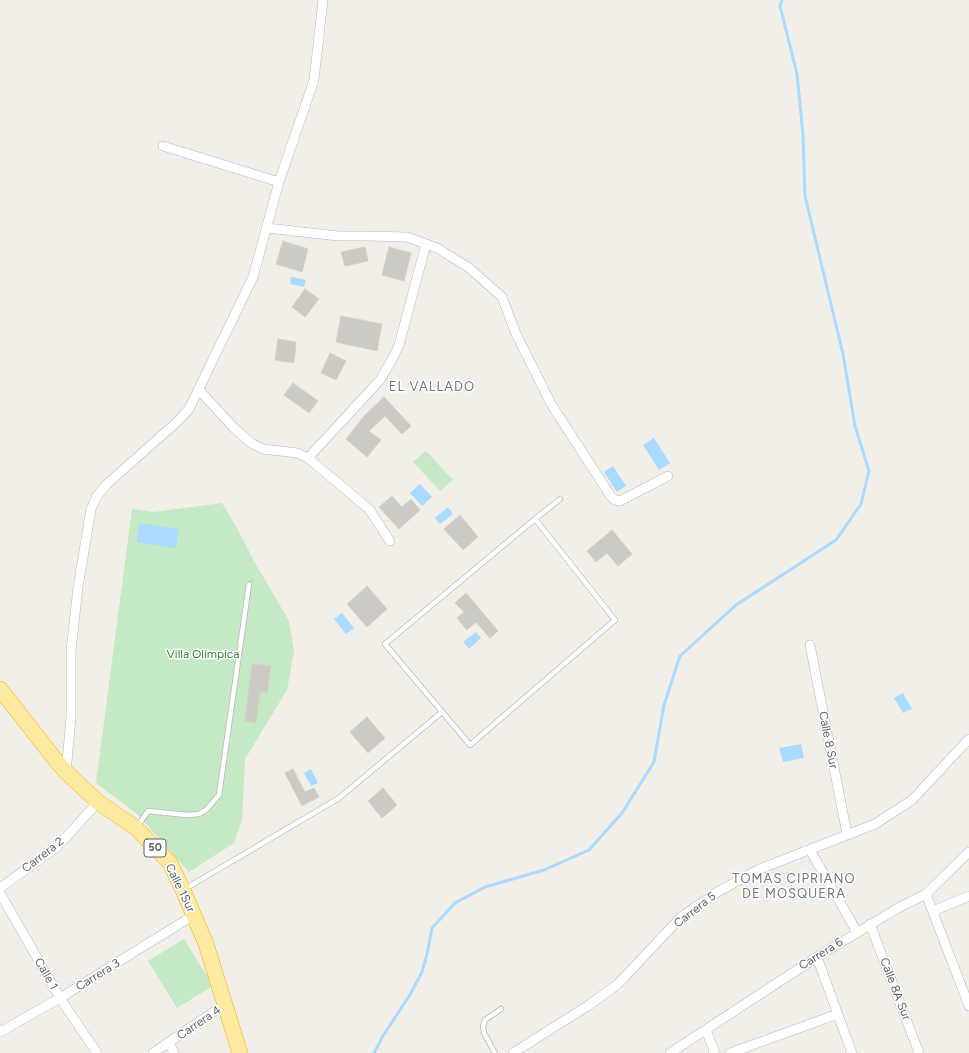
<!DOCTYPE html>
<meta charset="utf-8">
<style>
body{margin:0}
canvas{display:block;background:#f1efe8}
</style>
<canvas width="969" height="1053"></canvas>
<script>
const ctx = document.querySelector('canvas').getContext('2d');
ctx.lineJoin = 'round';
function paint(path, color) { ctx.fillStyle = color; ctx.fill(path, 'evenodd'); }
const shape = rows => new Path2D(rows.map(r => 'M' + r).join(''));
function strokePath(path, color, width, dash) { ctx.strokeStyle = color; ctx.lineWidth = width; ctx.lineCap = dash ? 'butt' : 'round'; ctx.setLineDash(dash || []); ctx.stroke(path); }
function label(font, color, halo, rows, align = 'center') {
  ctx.font = font + ' Figtree,sans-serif'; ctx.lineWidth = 3; ctx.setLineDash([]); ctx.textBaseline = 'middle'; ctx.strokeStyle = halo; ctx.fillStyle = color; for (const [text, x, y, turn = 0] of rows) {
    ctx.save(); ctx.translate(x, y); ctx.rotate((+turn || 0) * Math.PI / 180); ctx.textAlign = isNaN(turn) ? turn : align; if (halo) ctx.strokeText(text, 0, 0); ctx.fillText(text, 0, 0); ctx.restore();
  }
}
const green = shape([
 [426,451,453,480,440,491,413,462],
 [222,503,238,530,254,561,289,621,294,651,287,690,245,759,242,820,234,843,189,872,137,814,96,783,132,509,154,512],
 [184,939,213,986,177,1008,148,961]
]);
const water = shape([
 [291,277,306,280,304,287,290,284],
 [654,438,670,463,659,470,643,445],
 [613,466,626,486,617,492,604,472],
 [420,484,432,497,422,506,410,493],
 [448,507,453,514,440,524,435,518],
 [139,523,179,529,176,548,137,542],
 [342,613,354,628,346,634,334,619],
 [476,632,481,638,469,649,463,642],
 [903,693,912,709,903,713,894,698],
 [801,744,804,758,783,762,779,748],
 [311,769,318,783,311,786,304,773]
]);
const stream = shape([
 [374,1053,383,1036,411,993,422,972,427,954,432,928,455,903,485,887,544,870,589,850,622,813,654,762,664,705,680,656,736,605,836,540,861,504,869,471,855,426,843,354,805,196,803,135,797,74,780,6,782,0]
]);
const building = shape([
 [283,241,308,249,302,272,276,264,283,241],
 [365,247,368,261,345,266,341,252,365,247],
 [389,247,411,253,404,281,382,275,389,247],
 [305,289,319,299,305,317,292,307,305,289],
 [341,316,382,324,377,351,336,342,341,316],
 [278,339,296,342,294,363,275,360,278,339],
 [330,353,346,361,336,380,321,373,330,353],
 [293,383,318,401,309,413,284,395,293,383],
 [384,397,411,426,402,434,385,416,369,431,381,440,367,457,346,439,365,415,384,397],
 [392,496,402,507,411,499,420,510,399,529,379,507,392,496],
 [460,515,478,537,463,550,444,529,460,515],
 [612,530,632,554,618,566,607,553,596,562,587,551,612,530],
 [367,586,387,609,367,627,347,604,367,586],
 [466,593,498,631,490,638,476,622,467,630,457,618,464,612,455,603,466,593],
 [252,664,271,666,267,693,260,692,256,723,245,721,252,664],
 [367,717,385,738,368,753,350,732,367,717],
 [293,769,305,792,314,788,319,797,302,806,285,773,293,769],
 [383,788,397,805,382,818,368,801,383,788]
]);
const service = shape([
 [535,519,615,620,470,745,385,644,535,519,560,499],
 [137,827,148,811,187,815,199,814,207,809,219,795,249,584],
 [185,889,339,798,442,712],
 [495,1053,484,1033,483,1026,485,1020,501,1009]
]);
const minor = shape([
 [163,146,279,182],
 [267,228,338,236,368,236,407,237,437,248,468,267,502,297,516,334,551,404,610,495,615,500,620,501,668,476],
 [199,390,235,429,251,443,263,449,297,453,308,458,369,509,390,541],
 [308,458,380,380,394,356,399,345,426,244],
 [810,645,847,834],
 [66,772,71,718,71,651,78,587,91,509,97,496,107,484,177,422,189,409,253,277,279,182,314,80,323,0],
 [810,850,857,932],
 [0,888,58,846,98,802],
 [0,893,60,998,97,1053],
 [926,894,969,1006],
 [933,911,969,896],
 [870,924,919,1053],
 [817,957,852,1053],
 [706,1030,715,1053],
 [0,1032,60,998,194,915],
 [169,1043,174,1053],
 [153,1053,224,1005],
 [513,1053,589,1005,618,984,681,917,719,891,760,869,875,824,912,800,969,739],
 [670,1053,817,957,898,908,926,894,969,852],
 [730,1053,838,1014]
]);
const trunk = shape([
 [0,689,58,763,66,772,98,802,136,828,170,863,183,890,206,944,240,1053]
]);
const shields = [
 [155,848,22]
];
const shieldNames = [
 ["50",155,848]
];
const parkNames = [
 ["Villa Olímpica",203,654]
];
const streetNames = [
 ["Calle 8 Sur",828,740,79],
 ["Carrera 2",43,855,-38],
 ["Calle 1Sur",180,888,64],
 ["Carrera 5",695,910,-38],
 ["Carrera 6",821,954,-32],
 ["Calle 1",46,974,60],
 ["Carrera 3",98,975,-32],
 ["Calle 8A Sur",895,989,69],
 ["Carrera 4",199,1023,-34]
];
const neighbourhoodNames = [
 ["EL VALLADO",432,387],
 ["TOMAS CIPRIANO",794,879],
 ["DE MOSQUERA",794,894]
];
paint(green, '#c5e8c5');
paint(water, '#aadaff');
strokePath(stream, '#aadaff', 3);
paint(building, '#cccac5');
strokePath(building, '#d6d1c6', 1);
strokePath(service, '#b5b8bc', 6);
strokePath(minor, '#b5b8bc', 10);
strokePath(trunk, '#f9ab00', 16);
strokePath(service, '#fff', 4.5);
strokePath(minor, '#fff', 9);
strokePath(trunk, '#feeaa1', 15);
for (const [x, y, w] of shields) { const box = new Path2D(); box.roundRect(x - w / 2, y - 9, w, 18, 3); ctx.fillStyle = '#fff'; ctx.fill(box); strokePath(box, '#5f6368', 1); }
label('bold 11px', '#5f6368', null, shieldNames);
label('12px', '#348238', '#fff', parkNames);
label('12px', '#5f6368', '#fff', streetNames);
ctx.letterSpacing = '1px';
label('13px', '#70757a', '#fff', neighbourhoodNames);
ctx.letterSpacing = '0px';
</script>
